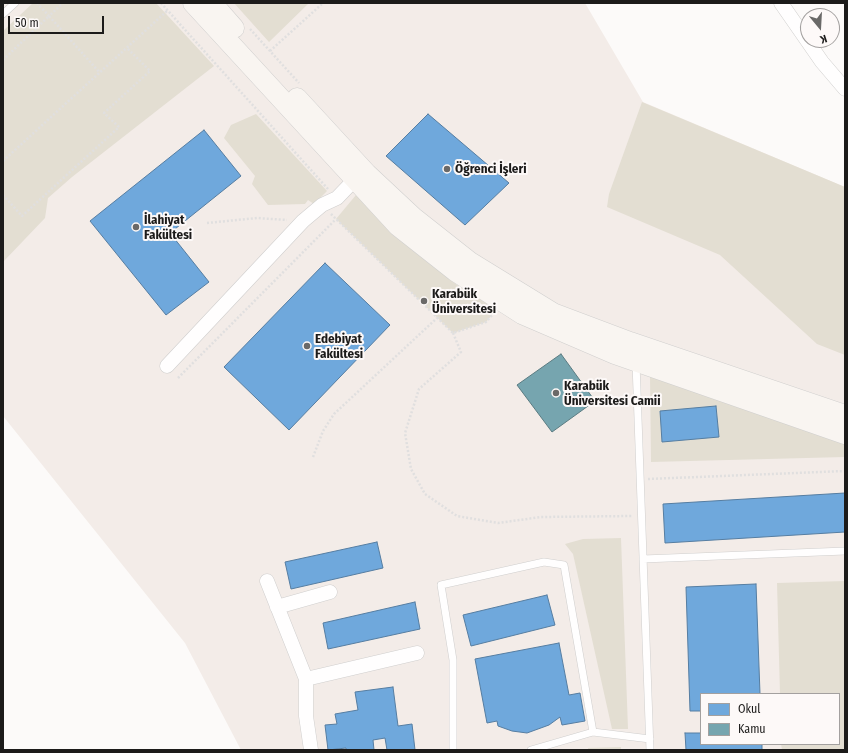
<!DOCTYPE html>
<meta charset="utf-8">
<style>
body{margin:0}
#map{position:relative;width:848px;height:753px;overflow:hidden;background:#fcfaf9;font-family:"Fira Sans Condensed",sans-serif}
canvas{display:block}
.frame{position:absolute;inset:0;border:4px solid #1c1b1a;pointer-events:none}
.legend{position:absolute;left:700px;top:693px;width:140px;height:52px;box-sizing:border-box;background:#fdf9f8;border:1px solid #a3a09f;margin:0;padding:5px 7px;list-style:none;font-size:12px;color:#1c1b1a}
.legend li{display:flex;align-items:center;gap:8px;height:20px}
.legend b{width:20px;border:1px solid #a3a09f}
.north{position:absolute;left:800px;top:8px;width:40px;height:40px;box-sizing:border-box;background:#fdf9f8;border:1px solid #a3a09f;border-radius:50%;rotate:162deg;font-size:11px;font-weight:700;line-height:16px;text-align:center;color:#1c1b1a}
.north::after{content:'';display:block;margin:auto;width:14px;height:18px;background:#6a6968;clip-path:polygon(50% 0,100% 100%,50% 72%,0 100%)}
.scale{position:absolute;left:8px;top:16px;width:96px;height:18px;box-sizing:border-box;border:2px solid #1c1b1a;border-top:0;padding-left:5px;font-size:12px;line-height:14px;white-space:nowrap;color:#1c1b1a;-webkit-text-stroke:3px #fdf9f8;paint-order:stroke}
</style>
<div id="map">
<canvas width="848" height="753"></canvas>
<div class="frame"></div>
<ul class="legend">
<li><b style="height:11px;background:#6fa8dc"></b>Okul</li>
<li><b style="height:11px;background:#76a5af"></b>Kamu</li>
</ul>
<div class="north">K</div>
<div class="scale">50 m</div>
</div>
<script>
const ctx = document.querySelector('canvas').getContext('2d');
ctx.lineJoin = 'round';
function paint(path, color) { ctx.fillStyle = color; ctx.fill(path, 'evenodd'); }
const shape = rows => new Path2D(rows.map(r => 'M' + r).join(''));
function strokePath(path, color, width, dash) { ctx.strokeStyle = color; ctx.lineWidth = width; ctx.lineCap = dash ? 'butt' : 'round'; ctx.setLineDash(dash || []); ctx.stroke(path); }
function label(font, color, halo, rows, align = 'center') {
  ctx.font = font + ' "Fira Sans Condensed",sans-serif'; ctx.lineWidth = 4; ctx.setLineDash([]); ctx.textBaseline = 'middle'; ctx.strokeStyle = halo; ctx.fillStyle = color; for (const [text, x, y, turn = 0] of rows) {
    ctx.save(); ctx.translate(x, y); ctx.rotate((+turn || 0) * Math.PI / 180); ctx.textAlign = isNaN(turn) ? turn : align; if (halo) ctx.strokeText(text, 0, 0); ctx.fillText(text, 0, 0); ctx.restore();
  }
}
const built = shape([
 [3,3,585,3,643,102,845,187,845,750,241,750,185,643,3,416],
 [701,694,839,694,839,744,701,744]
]);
const green = shape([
 [33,3,156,3,214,66,72,177,48,198,45,218,3,262,3,31],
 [234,3,309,3,269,42],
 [642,102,845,187,845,355,817,344,720,255,607,207,609,194],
 [256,114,327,191,314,204,308,200,305,204,268,205,252,184,255,176,224,138,231,125],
 [356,195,393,235,457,285,497,309,486,322,453,333,336,219],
 [650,375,845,441,845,457,651,462],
 [621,538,628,729,612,729,573,554,565,544,583,539],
 [845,581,845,750,782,750,781,744,839,744,839,694,780,694,777,583],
 [621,747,621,750,588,750,588,748]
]);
const schools = shape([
 [428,114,509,183,465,225,386,156,428,114],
 [204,130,241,176,170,233,209,282,166,315,90,221,204,130],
 [325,263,390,325,289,430,224,367,325,263],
 [716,406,719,437,662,442,660,411,716,406],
 [845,493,845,532,665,543,663,504,845,493],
 [377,542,383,568,291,589,285,562,377,542],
 [756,584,760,694,701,694,701,711,690,711,686,587,756,584],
 [547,595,555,625,471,646,463,615,547,595],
 [415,602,420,629,328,649,323,623,415,602],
 [559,643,569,695,580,693,585,721,562,725,560,717,549,725,527,733,512,731,498,726,497,721,487,723,475,659,559,643],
 [393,687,398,726,412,724,415,750,387,750,385,738,373,740,374,750,346,750,346,748,328,750,325,725,337,724,335,714,358,710,355,692,393,687],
 [685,733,701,733,701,744,762,744,762,750,686,750,685,733]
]);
const public = shape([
 [561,354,595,401,552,432,517,385,561,354]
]);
const path = shape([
 [37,3,49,16,63,3],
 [161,3,328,189],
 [250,29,299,83],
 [270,51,323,3],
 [3,60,49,16,100,73],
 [3,161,168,10],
 [3,195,22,216,119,127,104,113,150,71,127,48],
 [331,214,453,333,486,322,493,314],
 [207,223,257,218,287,220],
 [453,333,461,352,419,389,405,433,411,469,425,494,457,516,498,523,541,517,632,516],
 [178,378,336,219],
 [313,457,323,431,334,414,437,318],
 [648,479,845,471]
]);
const lane = shape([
 [3,14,15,3],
 [636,363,650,750],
 [643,559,845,551],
 [453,750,453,660,441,585,544,562,564,565,593,732],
 [531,750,593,732,650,739]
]);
const street = shape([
 [781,3,822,62,845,89],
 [167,366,303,221,322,205,337,198,361,173],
 [267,581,306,679,306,716,311,750],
 [277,607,330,592],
 [306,679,417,653]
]);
const secondary = shape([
 [193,3,398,226,455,271,522,314,615,354,845,434],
 [212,3,234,28],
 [297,98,367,174,413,217,470,262,553,313,630,342,845,415]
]);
const markers = [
 [447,169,4,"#6a6968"],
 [136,227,4,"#6a6968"],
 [424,301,4,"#6a6968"],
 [307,346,4,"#6a6968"],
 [556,393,4,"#6a6968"]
];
const poiNames = [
 ["Öğrenci İşleri",455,169],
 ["İlahiyat",144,220],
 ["Fakültesi",144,235],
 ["Karabük",432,294],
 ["Üniversitesi",432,309],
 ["Edebiyat",315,339],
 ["Fakültesi",315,354],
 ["Karabük",564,386],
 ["Üniversitesi Camii",564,401]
];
paint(built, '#f3ece8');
paint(green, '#e3ded2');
paint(schools, '#6fa8dc');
strokePath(schools, '#567ea2', 1);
paint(public, '#76a5af');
strokePath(public, '#5b7c82', 1);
strokePath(lane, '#d0cfce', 8);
strokePath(street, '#d0cfce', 15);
strokePath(secondary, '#d0cfce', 21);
strokePath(path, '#e0dfdf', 2.5, [2, 2]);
strokePath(lane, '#fffefe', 7);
strokePath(street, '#fffefe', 14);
strokePath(secondary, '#f9f5f1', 20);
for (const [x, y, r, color] of markers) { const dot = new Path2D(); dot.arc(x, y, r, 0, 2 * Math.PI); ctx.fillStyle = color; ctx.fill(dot); strokePath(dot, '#fdf9f8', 1.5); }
label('bold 13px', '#1c1b1a', '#fdf9f8', poiNames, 'left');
</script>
